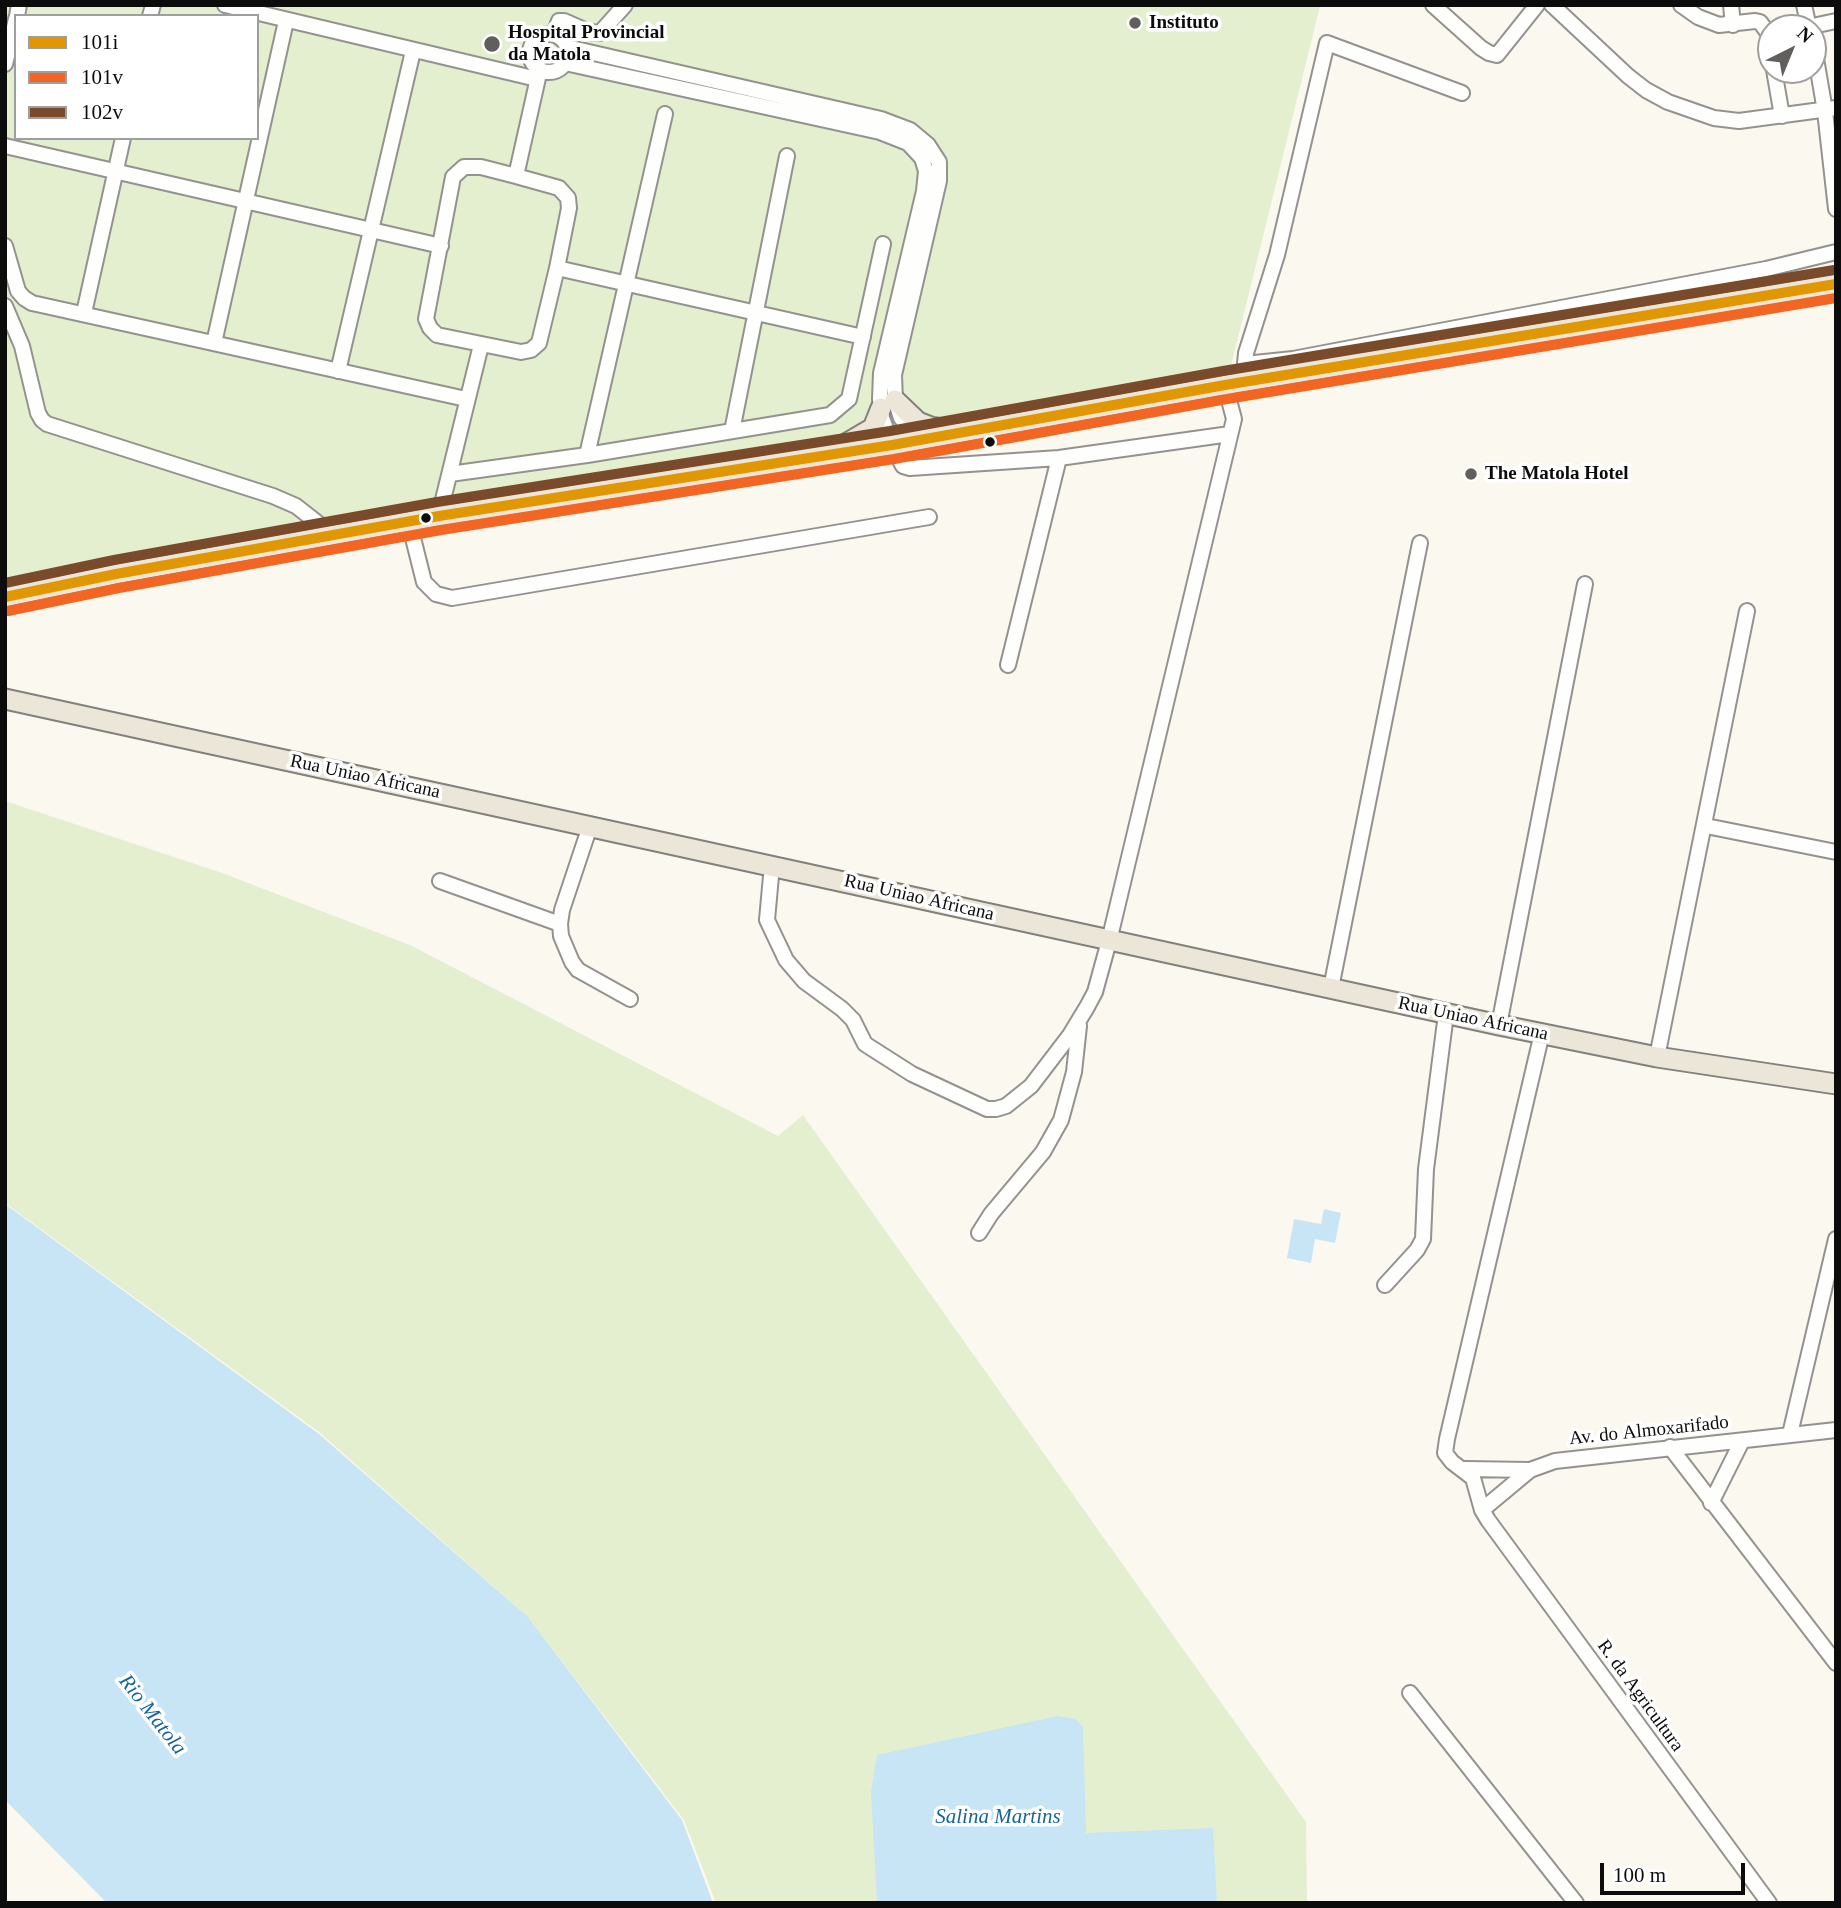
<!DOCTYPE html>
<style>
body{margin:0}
#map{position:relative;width:1841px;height:1908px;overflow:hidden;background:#fbf8f0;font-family:"Times New Roman",serif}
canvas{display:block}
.frame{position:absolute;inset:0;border:7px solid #0c0c0c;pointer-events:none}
.legend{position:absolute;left:14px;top:14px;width:245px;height:126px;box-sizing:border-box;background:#fff;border:2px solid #9e9e9e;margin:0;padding:9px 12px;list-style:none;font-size:21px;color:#0c0c0c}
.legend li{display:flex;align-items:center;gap:14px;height:35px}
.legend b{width:35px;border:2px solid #9e9e9e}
.north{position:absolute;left:1757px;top:14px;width:70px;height:70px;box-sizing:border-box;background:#fff;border:2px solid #9e9e9e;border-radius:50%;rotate:43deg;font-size:19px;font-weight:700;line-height:28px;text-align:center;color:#0c0c0c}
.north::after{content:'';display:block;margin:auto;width:24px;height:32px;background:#605f5c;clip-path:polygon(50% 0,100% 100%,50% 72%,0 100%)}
.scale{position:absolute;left:1600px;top:1863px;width:145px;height:32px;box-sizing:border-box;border:4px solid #0c0c0c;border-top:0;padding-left:9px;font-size:21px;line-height:24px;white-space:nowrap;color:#0c0c0c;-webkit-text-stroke:5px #fff;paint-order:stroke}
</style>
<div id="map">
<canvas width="1841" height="1908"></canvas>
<div class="frame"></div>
<ul class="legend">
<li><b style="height:9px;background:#e09701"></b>101i</li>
<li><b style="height:9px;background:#f26522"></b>101v</li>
<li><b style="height:9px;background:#7a4b2a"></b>102v</li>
</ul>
<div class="north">N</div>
<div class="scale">100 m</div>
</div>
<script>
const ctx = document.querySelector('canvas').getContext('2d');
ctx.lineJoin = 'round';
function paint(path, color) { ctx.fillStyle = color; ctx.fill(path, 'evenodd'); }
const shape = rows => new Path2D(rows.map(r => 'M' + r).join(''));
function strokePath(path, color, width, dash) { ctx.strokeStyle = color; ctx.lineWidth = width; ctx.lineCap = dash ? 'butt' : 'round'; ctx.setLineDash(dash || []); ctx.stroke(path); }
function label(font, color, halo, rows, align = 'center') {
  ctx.font = font + ' "Times New Roman",serif'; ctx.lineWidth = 7; ctx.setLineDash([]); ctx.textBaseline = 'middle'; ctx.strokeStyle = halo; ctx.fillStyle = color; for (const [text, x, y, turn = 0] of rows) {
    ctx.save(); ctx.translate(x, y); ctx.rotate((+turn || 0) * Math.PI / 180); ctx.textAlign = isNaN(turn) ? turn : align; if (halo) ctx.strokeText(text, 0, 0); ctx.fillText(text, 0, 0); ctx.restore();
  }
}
const green = shape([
 [5,5,1317,5,1320,6,1229,374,5,590],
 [16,16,257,16,257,138,16,138],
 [5,801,222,873,410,945,778,1136,803,1115,1306,1822,1307,1903,716,1903,684,1820,528,1617,319,1432,5,1203]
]);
const water = shape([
 [5,1204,319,1434,528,1617,682,1820,713,1903,107,1903,5,1800],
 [1324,1209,1341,1213,1335,1243,1315,1239,1311,1263,1287,1258,1294,1219,1321,1224],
 [1058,1716,1076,1719,1083,1727,1086,1833,1213,1828,1217,1903,877,1903,871,1792,877,1755]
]);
const minor = shape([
 [225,5,537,79],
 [1433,5,1481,48,1489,53,1497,55,1537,5],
 [1552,5,1628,76,1646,90,1668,102,1714,118,1739,121,1836,108],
 [1681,5,1698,17,1719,25,1755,21,1760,22,1768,33,1771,51],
 [1731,5,1733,25],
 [1804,5,1809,28],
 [17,16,19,5],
 [150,16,153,5],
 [1808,27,1836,21],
 [554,34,559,21,564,21,589,32,600,33,625,5],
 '530 53a19 19 0 1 1 38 0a19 19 0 1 1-38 0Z',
 [1813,41,1825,111,1836,209],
 [567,47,881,119,910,130,928,145,939,162,939,181,894,375,895,400,901,418,918,440],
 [565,63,880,132,908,143,922,158,926,171,924,191,881,373,880,399,882,418,892,445,903,466,910,468,1059,458,1230,434],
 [5,64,16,19],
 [1774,70,1782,116],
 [5,146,441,246],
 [516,176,559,188,568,198,569,208,557,268,539,343,531,350,521,352,437,335,430,328,426,319,453,177,464,167,481,167,516,176,540,69],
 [5,246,18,291,24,298,32,303,466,399],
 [557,268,863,337],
 [5,306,22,346,38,413,42,420,47,424,273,496,296,506,333,535],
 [84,313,123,138],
 [214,343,286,21],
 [1245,364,1293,359,1766,269,1836,252],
 [338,371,413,51],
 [1244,374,1246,353,1277,255,1327,43,1462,93],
 [732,431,787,156],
 [587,455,665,114],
 [450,474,587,455,830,415,849,399,883,244],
 [439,516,481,345],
 [409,522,424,582,436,594,452,598,929,517],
 [1008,665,1059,458],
 [590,826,562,910,560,924,561,936,572,962,578,970,630,999],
 [1706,826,1836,852],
 [772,865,767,920,786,960,804,981,842,1009,853,1020,865,1044,912,1074,987,1109,996,1109,1006,1106,1031,1086,1070,1035,1087,1007,1095,992,1109,941,1234,419,1225,385],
 [440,881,560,924],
 [1331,988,1420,543],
 [1499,1025,1585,584],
 [1542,1033,1447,1439,1445,1453,1452,1462,1473,1478,1482,1510,1488,1520,1769,1903],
 [1657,1057,1747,611],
 [979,1233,991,1214,1043,1152,1061,1120,1074,1072,1079,1026],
 [1385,1285,1417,1250,1423,1239,1426,1169,1446,1014],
 [1790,1434,1836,1239],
 [1670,1447,1836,1663],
 [1465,1469,1530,1470],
 [1711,1503,1742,1441],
 [1482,1510,1530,1470,1555,1461,1836,1430],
 [1410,1693,1576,1903]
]);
const major = shape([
 [895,400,918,422,931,427,951,430],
 [839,448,873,428,881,408],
 [5,597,116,574,439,516,892,445,1225,385,1836,284],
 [5,699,1499,1025,1657,1057,1836,1084]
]);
const bus1 = shape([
 [5,597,116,574,439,516,892,445,1225,385,1836,284]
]);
const bus2 = shape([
 [8,611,119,588,441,530,894,459,1227,399,1836,298]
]);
const bus3 = shape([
 [5,583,114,560,437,502,890,431,1223,371,1834,270]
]);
const markers = [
 [1135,23,7,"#605f5c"],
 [492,44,9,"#605f5c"],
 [990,442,6,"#0c0c0c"],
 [1471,474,7,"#605f5c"],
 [426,518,6,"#0c0c0c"]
];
const poiNames = [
 ["Instituto",1149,23],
 ["Hospital Provincial",508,33],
 ["da Matola",508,55],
 ["The Matola Hotel",1485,474]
];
const streetNames = [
 ["Rua Uniao Africana",365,777,12],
 ["Rua Uniao Africana",919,898,13],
 ["Rua Uniao Africana",1473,1019,12],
 ["Av. do Almoxarifado",1649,1431,-6],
 ["R. da Agricultura",1640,1696,54]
];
const waterNames = [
 ["Rio Matola",152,1715,52],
 ["Salina Martins",998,1817]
];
paint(green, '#e4efd0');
paint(water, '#c7e5f4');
strokePath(minor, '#94928f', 18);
strokePath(major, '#81807c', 23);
strokePath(minor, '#fefefd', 14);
strokePath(major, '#ece6d8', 19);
strokePath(bus1, '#e09701', 10);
strokePath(bus2, '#f26522', 10);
strokePath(bus3, '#7a4b2a', 10);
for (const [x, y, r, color] of markers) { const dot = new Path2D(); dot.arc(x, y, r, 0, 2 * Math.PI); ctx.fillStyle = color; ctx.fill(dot); strokePath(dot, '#fff', 2.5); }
label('bold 19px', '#0c0c0c', '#fff', poiNames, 'left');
label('19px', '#0c0c0c', '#fff', streetNames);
label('italic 21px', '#17659d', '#fff', waterNames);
</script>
